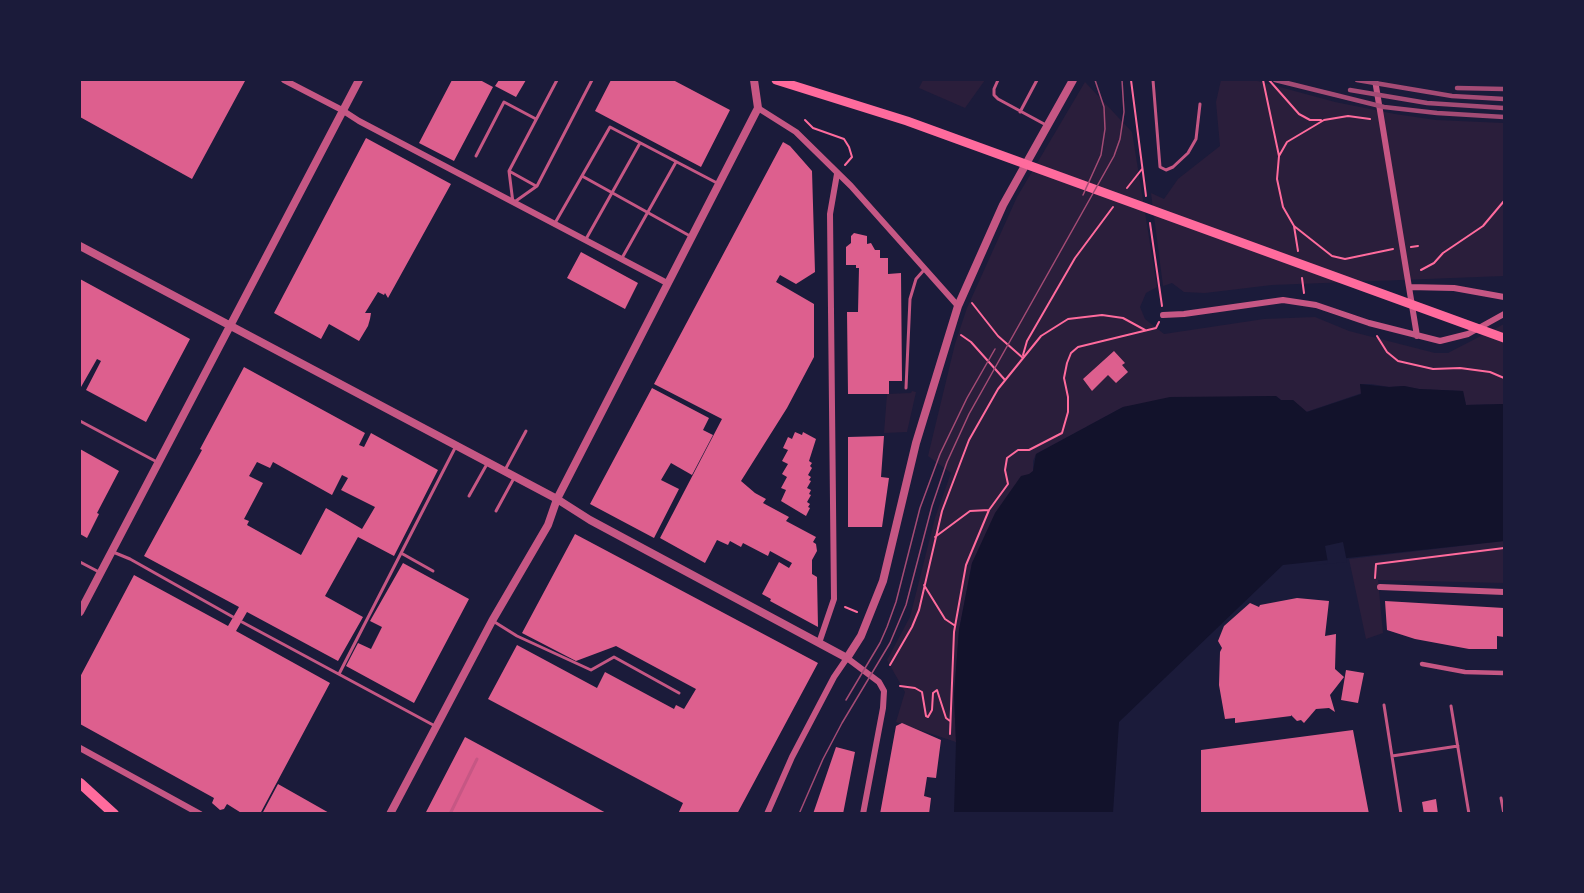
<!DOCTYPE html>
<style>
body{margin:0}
#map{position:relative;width:1584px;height:893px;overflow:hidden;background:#1b1b3a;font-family:Lato,sans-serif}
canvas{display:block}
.frame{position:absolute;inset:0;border:81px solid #1b1b3a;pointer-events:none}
</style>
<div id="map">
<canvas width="1584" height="893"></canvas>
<div class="frame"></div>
</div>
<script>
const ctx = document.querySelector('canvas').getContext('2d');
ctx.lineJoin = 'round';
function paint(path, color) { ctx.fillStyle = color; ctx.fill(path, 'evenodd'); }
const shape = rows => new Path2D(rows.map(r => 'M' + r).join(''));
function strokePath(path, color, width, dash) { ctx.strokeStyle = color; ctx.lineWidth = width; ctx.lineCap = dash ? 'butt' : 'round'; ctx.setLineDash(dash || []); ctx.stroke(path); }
const green = shape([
 [923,80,985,80,965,108,919,88],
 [1221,80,1254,80,1335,102,1395,114,1436,120,1504,123,1504,276,1272,285,1205,293,1184,292,1172,283,1163,286,1151,193,1164,199,1178,179,1220,146,1216,102],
 [1085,82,1132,132,1157,287,1146,293,1140,307,1145,319,1164,334,1264,319,1315,317,1349,331,1435,353,1448,353,1504,324,1504,404,1466,405,1463,391,1419,389,1404,386,1389,387,1371,384,1360,384,1362,393,1306,412,1293,400,1281,400,1276,396,1235,397,1123,407,1036,454,1033,461,1033,471,972,563,959,630,954,695,956,742,896,722,905,692,887,660,910,617,935,518,951,473,928,456,955,344,967,308,1017,197],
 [912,391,916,392,907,432,884,433,887,394,911,393],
 [1504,541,1504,583,1378,580,1383,633,1366,639,1349,559]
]);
const water = shape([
 [1360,384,1389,387,1404,386,1419,389,1463,391,1466,405,1504,404,1504,541,1283,565,1119,722,1113,813,954,814,956,742,954,695,959,630,972,563,995,513,1021,476,1029,474,1033,471,1036,454,1123,407,1170,397,1276,396,1281,400,1293,400,1307,412,1361,394]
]);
const pier = shape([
 [1343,542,1347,562,1316,565,1328,563,1325,546]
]);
const building = shape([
 [80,80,243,80,245,81,192,179,80,117],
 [452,80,480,80,493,87,454,161,419,143],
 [499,80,526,80,516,97,495,86],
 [611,80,673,80,730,110,701,167,595,111],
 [366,138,451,184,388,298,385,293,384,295,378,292,365,313,371,313,370,319,368,326,359,341,329,324,321,339,274,313],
 [783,142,790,146,812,171,815,272,796,284,780,275,776,282,814,304,814,357,787,408,741,481,755,493,766,499,763,503,789,517,786,521,816,537,813,542,816,544,817,551,812,560,812,574,817,577,818,627,770,601,771,599,762,594,779,562,789,568,792,563,770,551,768,556,743,543,741,547,730,541,728,545,717,540,705,563,660,538,722,419,654,384],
 [854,233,867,236,867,244,871,243,875,250,880,250,880,258,888,258,888,274,901,273,902,381,889,381,889,394,848,394,847,312,858,312,859,268,856,268,856,265,846,265,846,247,851,243,851,236],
 [581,252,638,283,625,309,567,278],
 [80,279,190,339,146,422,86,390,101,361,97,359,81,387,80,386],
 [1114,351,1125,363,1122,365,1128,372,1116,383,1108,375,1092,391,1083,379],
 [244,367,365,433,359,445,364,447,371,433,438,470,394,556,358,537,325,596,363,617,338,661,247,612,236,631,330,683,260,814,243,814,227,804,224,809,220,810,212,803,214,798,80,724,80,677,134,575,228,626,239,607,144,556,202,450,200,449],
 [257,462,270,468,273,462,332,495,342,475,348,478,341,490,375,507,362,529,326,508,301,555,247,525,249,521,244,519,263,483,249,476],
 [652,388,709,418,703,430,713,435,692,475,671,463,661,480,679,489,654,538,590,504],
 [795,432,802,435,803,432,816,439,809,461,812,463,810,466,812,468,808,475,811,477,809,480,811,481,807,488,811,490,809,494,811,495,807,502,810,504,808,507,810,508,806,516,781,501,786,490,781,488,787,477,782,474,788,464,782,461,788,450,783,448,788,437,792,439],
 [884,436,881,477,889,478,882,527,848,527,848,437],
 [80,449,119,471,97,513,99,514,87,538,80,534],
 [575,534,818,663,737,814,678,814,683,803,488,699,517,645,597,688,605,672,674,709,676,705,684,709,696,689,616,646,576,661,522,633],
 [403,563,469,599,414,703,346,666,358,643,371,649,382,627,370,621],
 [1297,598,1329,601,1325,636,1336,634,1335,669,1344,677,1330,695,1335,712,1329,708,1316,709,1304,723,1301,720,1297,721,1291,715,1291,716,1235,723,1235,718,1225,719,1219,685,1220,652,1222,648,1218,641,1224,626,1250,603,1259,607,1260,605],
 [1385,601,1504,608,1504,637,1497,636,1497,649,1469,649,1415,639,1387,630],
 [1346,670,1364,673,1358,703,1341,700],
 [902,723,941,740,936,778,927,777,924,796,931,798,929,814,880,814,896,726],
 [1353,730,1369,814,1201,814,1201,750],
 [465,737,608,814,425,814],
 [836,747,855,752,843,814,813,814],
 [278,784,331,814,262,814],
 [1436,799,1438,814,1424,814,1422,802]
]);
const path = shape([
 [1131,80,1146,196],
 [1263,80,1279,156,1277,179,1283,207,1294,226,1298,251],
 [1269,80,1299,114,1310,120,1321,120],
 [805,120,813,128,844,139,849,147,852,157,845,165],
 [1279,156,1287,142,1324,120,1348,116,1370,119],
 [1127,188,1142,169],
 [1150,223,1162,306],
 [1294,226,1332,256,1345,259,1393,249],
 [1411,247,1418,246],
 [1421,270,1434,263,1443,253,1483,226,1504,201],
 [1302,278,1304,293],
 [972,303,998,336,1023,358],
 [961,335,971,342,1005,380],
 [1377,336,1387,352,1398,361,1433,369,1460,368,1490,372,1504,378],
 [1023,355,1027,341,1075,258,1113,207],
 [935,537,970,511,989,510],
 [1375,578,1376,564,1504,548],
 [924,585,945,619,954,625],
 [845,607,857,612],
 [890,665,912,627,919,610,942,511,969,440,998,389,1041,336,1068,319,1102,315,1123,318,1145,330],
 [900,686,915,688,922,692,926,716,928,717,932,710,933,693,937,690,946,718,950,721],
 [950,734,954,632,966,565,989,510,1008,484,1005,470,1007,458,1018,450,1029,450,1062,433,1068,412,1068,397,1064,378,1067,363,1071,353,1078,347,1156,328,1159,322]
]);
const service = shape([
 [557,80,509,171,513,203,537,186,592,80],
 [998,80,994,89,994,95,998,99,1046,125],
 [1153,80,1160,167,1166,170,1173,167,1188,153,1196,139,1200,104],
 [1020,112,1037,80],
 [476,156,504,102,536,119],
 [509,171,536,186],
 [582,176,690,236],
 [555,223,610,127,717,183],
 [586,239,640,143],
 [622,258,676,162],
 [906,388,910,299,916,279,924,270],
 [80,421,157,462],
 [505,470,526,431],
 [469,496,487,464],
 [496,511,514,478],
 [113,552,130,559,233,617],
 [401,553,433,571],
 [80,562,99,572],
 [493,621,517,636,591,670,614,657,679,693],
 [242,622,435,726],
 [339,674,455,448],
 [1384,705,1401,814],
 [1451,706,1469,814],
 [1392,756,1458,746],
 [1501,798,1504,814],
 [450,814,477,759]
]);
const pedestrian = shape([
 [1422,664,1465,672,1504,673]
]);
const minor = shape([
 [284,80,342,110,359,121,667,283],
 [1375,80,1417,336],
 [758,108,796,132,851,186,958,306],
 [1409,287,1454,288,1504,297],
 [1163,315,1184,314,1283,300,1316,305,1369,323,1440,341,1468,334,1504,314],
 [1380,587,1504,592],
 [819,643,834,599,830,214,837,174],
 [80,748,200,814],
 [767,814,792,757,834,677,847,658,879,682,884,691,883,708,863,814]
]);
const tertiary = shape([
 [80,246,557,499,590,520,847,658,861,636,883,581,916,443,958,306,1003,205,1073,80],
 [80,612,359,80],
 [390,814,492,621,548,525,557,499,758,108,754,80]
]);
const primary = shape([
 [776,80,907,121,1504,338]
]);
const motorway = shape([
 [80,783,114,814]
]);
const tram = shape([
 [1083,195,1101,155,1105,129,1104,107,1095,80],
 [846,700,880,643,887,627,896,602,920,508,940,454,967,398,995,349],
 [799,814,823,759,842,723,890,643,906,605,932,506,947,462,969,414,1114,156,1120,139,1124,112,1122,80]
]);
const rail = shape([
 [1275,80,1384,107,1437,113,1504,117],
 [1357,80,1452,96,1504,99],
 [1457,88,1504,89],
 [1350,90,1427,103,1504,108]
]);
paint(green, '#2a1e3b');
paint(water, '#12122b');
paint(pier, '#1b1b3a');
paint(building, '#dd5f8e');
strokePath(path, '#ff6b9d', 2);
strokePath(service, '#c65784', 3);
strokePath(pedestrian, '#c65784', 4.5);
strokePath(minor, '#c65784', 6);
strokePath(tertiary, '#c65784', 8);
strokePath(primary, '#ff6b9d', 9);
strokePath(motorway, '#ff6b9d', 10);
strokePath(tram, '#a44b75', 1.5);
strokePath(rail, '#a44b75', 4.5);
</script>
